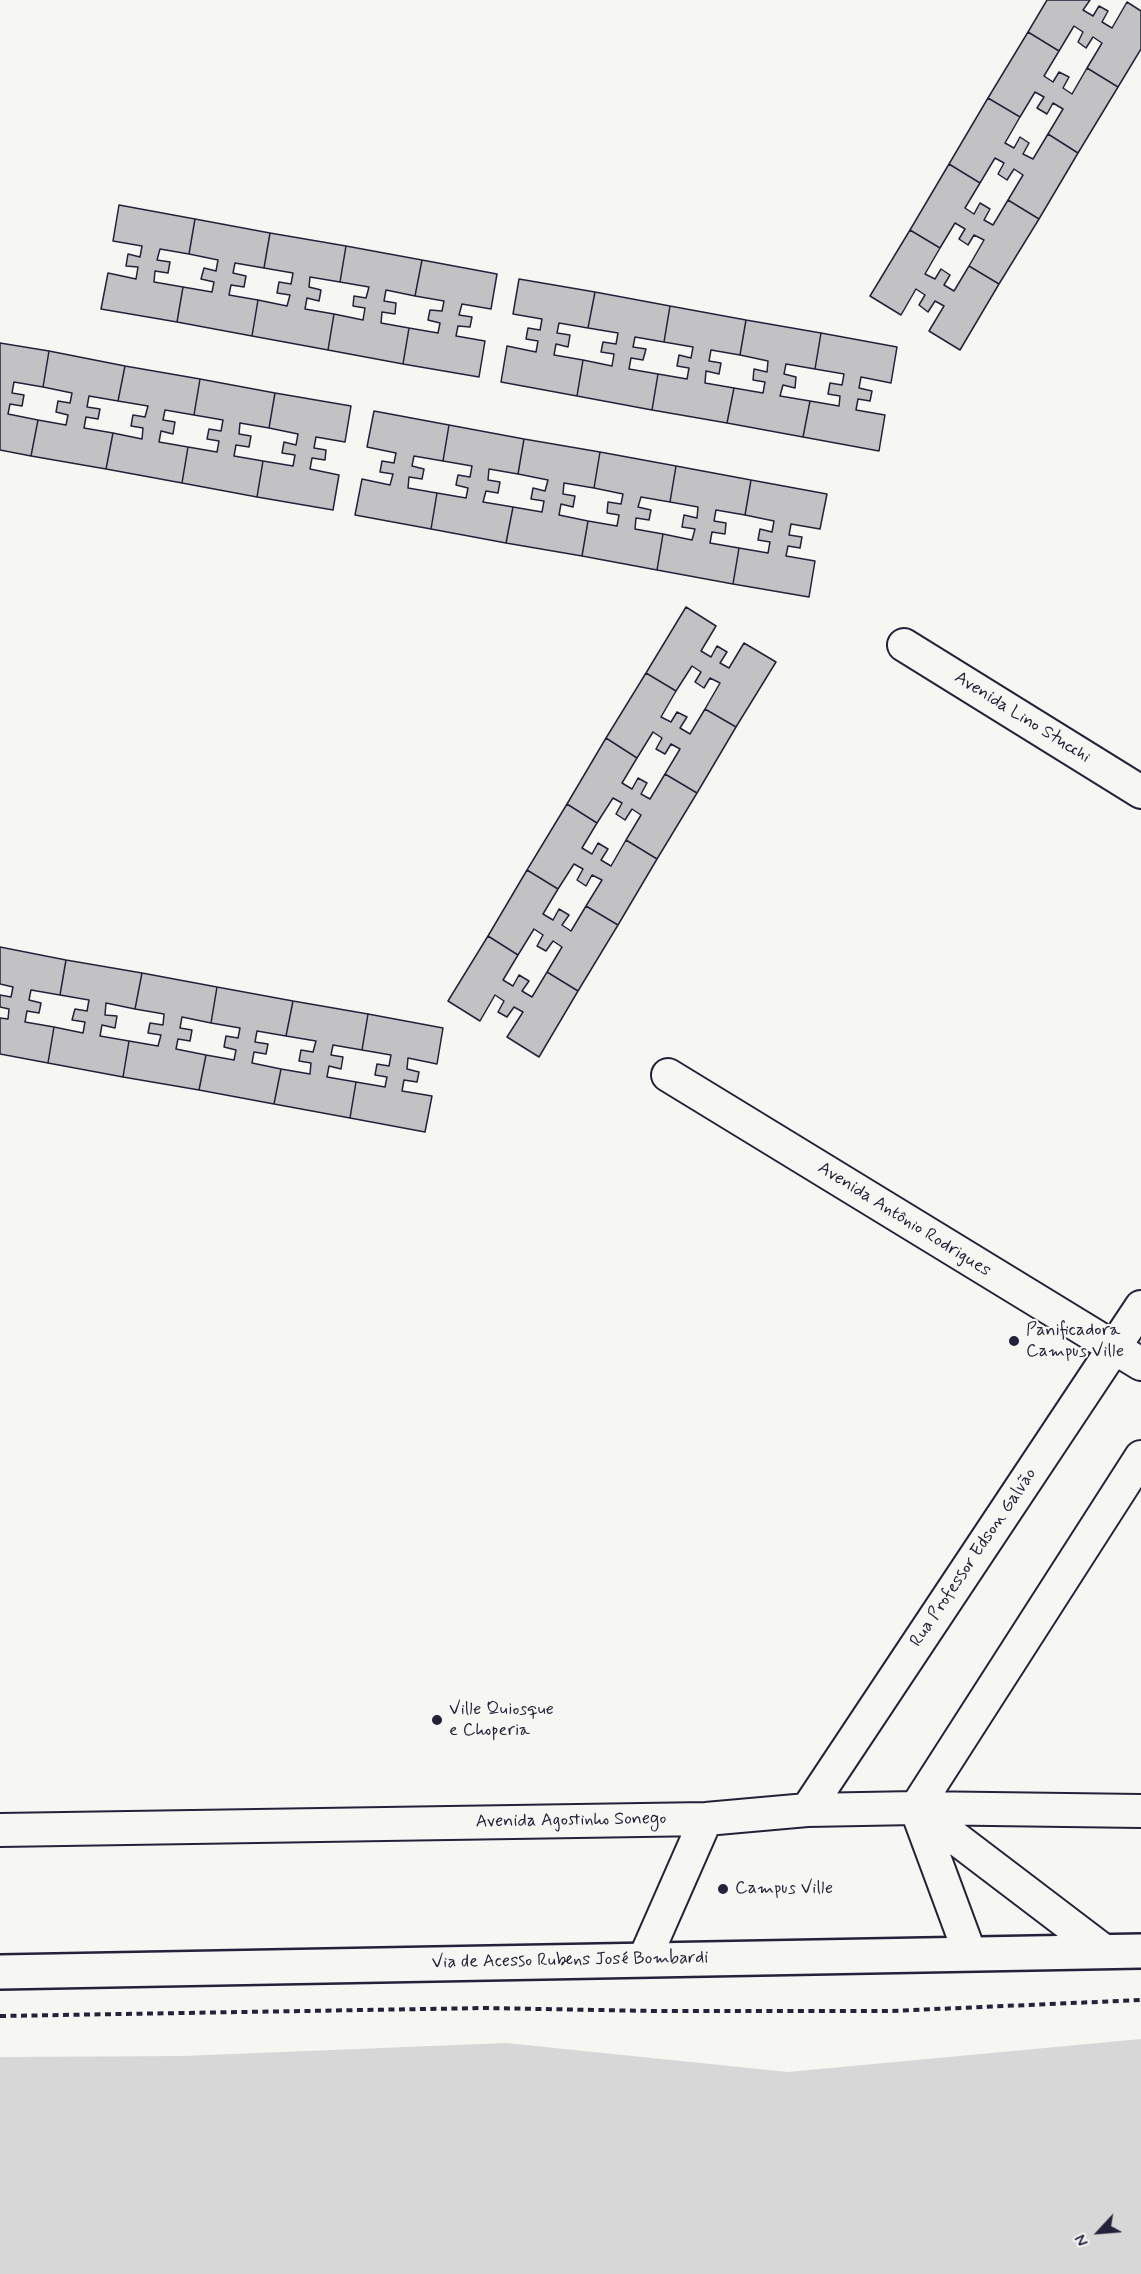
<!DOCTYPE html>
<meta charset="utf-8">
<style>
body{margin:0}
#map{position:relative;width:1141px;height:2274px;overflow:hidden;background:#f6f6f2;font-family:Mynerve,sans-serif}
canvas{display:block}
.north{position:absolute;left:1069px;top:2202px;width:60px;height:60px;-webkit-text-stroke:4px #f6f6f2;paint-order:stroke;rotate:244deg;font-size:16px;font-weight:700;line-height:24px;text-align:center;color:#22223b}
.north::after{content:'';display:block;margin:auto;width:21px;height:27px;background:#22223b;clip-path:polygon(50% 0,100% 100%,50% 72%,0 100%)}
</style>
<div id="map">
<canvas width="1141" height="2274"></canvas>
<div class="north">N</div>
</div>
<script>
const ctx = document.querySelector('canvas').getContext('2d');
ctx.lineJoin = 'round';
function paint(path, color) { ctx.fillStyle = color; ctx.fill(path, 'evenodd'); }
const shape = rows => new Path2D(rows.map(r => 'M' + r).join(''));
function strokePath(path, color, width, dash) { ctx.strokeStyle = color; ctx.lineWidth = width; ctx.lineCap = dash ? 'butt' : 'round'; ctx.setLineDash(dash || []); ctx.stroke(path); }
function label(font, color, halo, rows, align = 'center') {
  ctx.font = font + ' Mynerve,sans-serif'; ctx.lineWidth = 4.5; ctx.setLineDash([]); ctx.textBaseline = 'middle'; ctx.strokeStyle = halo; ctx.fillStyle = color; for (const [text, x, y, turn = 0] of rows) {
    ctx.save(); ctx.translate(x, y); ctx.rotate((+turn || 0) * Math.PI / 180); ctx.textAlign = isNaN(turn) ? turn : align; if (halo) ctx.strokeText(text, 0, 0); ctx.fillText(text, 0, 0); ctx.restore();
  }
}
const green = shape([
 [1141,2039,1141,2274,0,2274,0,2057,183,2056,506,2043,788,2072]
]);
const building = shape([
 [1047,0,1090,0,1083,10,1093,16,1099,6,1108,11,1102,22,1112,28,1127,2,1141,11,1141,49,1118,87,1087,68,1102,43,1093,37,1086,48,1078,42,1083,32,1074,26,1059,51,1028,32,1047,0],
 [1028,32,1059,51,1044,76,1053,82,1059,72,1069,77,1063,88,1072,94,1087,68,1118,87,1078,153,1048,134,1063,109,1053,103,1047,114,1037,108,1044,97,1035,92,1020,117,988,98,1028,32],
 [988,98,1020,117,1005,143,1014,148,1020,137,1029,143,1023,154,1033,159,1048,134,1078,153,1039,219,1008,200,1023,175,1014,169,1007,180,998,174,1004,163,995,158,980,183,949,164,988,98],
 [949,164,980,183,965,208,974,214,980,203,990,209,984,220,993,225,1008,200,1039,219,999,284,969,266,984,240,974,235,968,245,959,239,965,229,955,223,940,248,910,230,949,164],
 [119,205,195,219,189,254,160,249,157,260,170,262,168,273,155,271,154,282,183,287,177,322,101,309,108,273,136,279,138,267,126,266,128,254,140,257,142,246,113,241,119,205],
 [195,219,270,233,264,268,235,263,233,273,246,276,244,287,231,285,229,295,258,300,252,336,177,322,183,287,212,292,214,282,201,279,204,268,216,271,218,260,189,254,195,219],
 [910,230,940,248,925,274,935,279,941,269,950,275,944,285,954,291,969,266,999,284,960,350,929,331,944,306,935,301,928,312,919,305,925,295,916,289,901,315,870,296,910,230],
 [270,233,346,246,340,282,310,277,309,287,321,290,319,301,307,298,305,309,334,314,328,350,252,336,258,300,287,306,290,295,277,293,279,282,291,284,293,273,264,268,270,233],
 [346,246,422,260,415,296,386,290,384,301,396,303,395,314,382,312,381,323,409,328,403,364,328,350,334,314,363,320,365,308,353,306,354,296,366,298,369,287,340,282,346,246],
 [422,260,497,274,491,309,462,304,459,315,472,317,470,327,458,326,456,336,485,341,479,377,403,364,409,328,438,333,440,323,428,320,430,310,442,311,444,301,415,296,422,260],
 [519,279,595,292,588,328,559,323,557,333,570,335,568,347,556,344,554,355,583,360,577,396,501,382,507,346,536,352,538,341,526,339,528,328,540,330,542,319,513,314,519,279],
 [595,292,670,306,664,342,635,337,633,347,646,349,643,360,631,358,629,369,658,374,652,410,577,396,583,360,612,366,614,354,601,352,603,342,616,344,618,333,588,328,595,292],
 [670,306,746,320,740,355,711,350,709,361,721,363,719,374,706,371,705,383,734,388,727,423,652,410,658,374,687,379,689,368,677,366,679,355,691,358,693,347,664,342,670,306],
 [746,320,821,333,815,369,786,364,784,374,796,377,795,388,783,385,780,396,810,401,803,437,727,423,734,388,763,393,765,382,753,380,754,369,767,372,768,361,740,355,746,320],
 [821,333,897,347,891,383,861,377,859,388,872,391,870,401,858,399,856,410,885,415,879,451,803,437,810,401,839,406,840,396,828,394,830,383,842,385,844,374,815,369,821,333],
 [0,343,49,351,43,387,14,382,12,393,24,395,22,406,10,404,8,414,38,420,31,456,0,450,0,343],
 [49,351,125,366,118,401,89,396,87,407,100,409,98,419,86,417,84,428,113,433,106,469,31,456,38,420,66,425,68,415,56,412,58,401,70,403,72,393,43,387,49,351],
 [125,366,200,379,194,415,165,410,163,420,175,422,173,434,161,431,159,442,188,447,182,483,106,469,113,433,142,439,143,428,131,426,133,415,145,417,148,406,118,401,125,366],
 [200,379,275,393,269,428,240,423,239,434,251,436,249,447,236,445,234,456,263,461,257,497,182,483,188,447,217,452,219,441,207,439,209,429,221,431,223,420,194,415,200,379],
 [275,393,351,406,345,442,316,437,314,448,326,450,325,460,312,458,310,469,339,475,333,510,257,497,263,461,293,466,295,455,282,453,284,442,296,445,298,434,269,428,275,393],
 [374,411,449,425,443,461,414,456,412,466,424,469,422,479,409,477,408,488,437,493,431,529,355,515,362,479,390,485,393,474,380,472,382,461,394,463,396,453,367,447,374,411],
 [449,425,524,439,518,474,489,469,488,480,500,482,498,493,486,491,483,502,513,507,506,543,431,529,437,493,466,498,468,488,456,485,458,475,470,477,472,466,443,461,449,425],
 [524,439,600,452,594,488,564,483,563,494,575,496,573,507,561,504,559,515,588,521,582,556,506,543,513,507,542,512,544,501,531,499,533,488,545,491,548,480,518,474,524,439],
 [600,452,676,466,670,502,641,497,638,507,651,510,649,520,636,518,635,529,663,534,657,570,582,556,588,521,617,526,619,515,607,513,608,502,621,504,623,494,594,488,600,452],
 [676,466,751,480,745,515,716,510,714,521,726,523,725,534,712,532,710,543,739,548,733,584,657,570,663,534,692,540,695,529,682,527,684,515,697,518,698,507,670,502,676,466],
 [751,480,827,494,820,529,791,524,789,535,802,537,800,548,788,546,786,556,815,561,809,597,733,584,739,548,768,553,770,542,758,540,760,529,772,532,774,521,745,515,751,480],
 [686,607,716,626,701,651,711,657,717,646,727,652,720,663,729,668,744,643,776,662,736,727,705,709,720,683,710,678,704,688,695,682,701,672,692,666,676,691,646,673,686,607],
 [646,673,676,691,661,717,671,722,677,712,687,717,680,728,690,734,705,709,736,727,697,793,665,774,680,749,671,744,665,754,656,749,662,738,653,732,637,758,606,738,646,673],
 [606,738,637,758,622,783,632,789,638,778,647,783,641,794,650,799,665,774,697,793,657,859,626,840,641,815,632,809,625,820,616,814,622,803,613,798,597,823,567,804,606,738],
 [567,804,597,823,582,848,592,854,598,843,608,849,601,860,611,866,626,840,657,859,618,925,586,906,602,880,592,875,586,886,577,880,583,869,574,864,558,889,527,870,567,804],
 [527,870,558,889,543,914,553,920,559,909,569,915,562,925,571,931,586,906,618,925,578,991,547,972,562,947,553,941,546,951,537,946,543,935,534,929,518,955,488,936,527,870],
 [488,936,518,955,503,980,513,986,519,975,529,981,522,991,532,997,547,972,578,991,539,1057,507,1037,523,1012,514,1007,507,1017,498,1012,504,1001,495,995,480,1021,448,1001,488,936],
 [0,947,66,960,60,995,31,990,29,1000,41,1003,39,1013,27,1011,25,1022,54,1027,48,1063,0,1054,0,1018,8,1019,9,1009,0,1007,0,995,11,997,13,987,0,984,0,947],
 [66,960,142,973,135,1009,106,1003,105,1015,117,1016,115,1028,102,1025,100,1036,129,1041,123,1077,48,1063,54,1027,83,1033,85,1022,72,1020,75,1009,87,1011,89,1000,60,995,66,960],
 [142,973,217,987,211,1023,182,1017,180,1028,192,1030,190,1041,178,1039,176,1049,206,1055,199,1090,123,1077,129,1041,158,1046,161,1035,148,1033,150,1023,163,1025,164,1014,135,1009,142,973],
 [217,987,293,1001,286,1036,257,1031,255,1042,268,1044,266,1054,254,1052,252,1063,281,1069,274,1104,199,1090,206,1055,234,1060,236,1050,224,1047,226,1036,238,1038,240,1028,211,1023,217,987],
 [293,1001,368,1014,362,1050,333,1045,331,1055,343,1057,341,1069,329,1066,327,1077,356,1082,350,1118,274,1104,281,1069,310,1074,311,1063,299,1061,301,1050,313,1052,316,1041,286,1036,293,1001],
 [368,1014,443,1028,437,1064,408,1058,407,1069,419,1072,417,1082,404,1080,402,1091,432,1096,425,1132,350,1118,356,1082,385,1087,387,1077,375,1075,377,1064,389,1066,391,1055,362,1050,368,1014]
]);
const path = shape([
 [0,2016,486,2008,654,2011,891,2011,1141,2000]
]);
const minor = shape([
 [904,645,1141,792],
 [668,1075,1141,1364],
 [916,1808,1141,1457],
 [916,1808,1104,1951],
 [916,1808,970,1954],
 [807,1810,1141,1307],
 [0,1830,706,1819,807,1810,916,1808,1141,1811],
 [644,1960,706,1819]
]);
const secondary = shape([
 [0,1972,1141,1951]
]);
const markers = [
 [1014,1341,6,"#22223b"],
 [437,1720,6,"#22223b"],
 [723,1889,6,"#22223b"]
];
const streetNames = [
 ["Avenida Lino Stucchi",1022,718,32],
 ["Avenida Antônio Rodrigues",904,1220,32],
 ["Rua Professor Edson Galvão",974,1558,-56],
 ["Avenida Agostinho Sonego",571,1821,-1],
 ["Via de Acesso Rubens José Bombardi",570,1961,-1]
];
const poiNames = [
 ["Panificadora",1026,1331],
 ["Campus Ville",1026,1352],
 ["Ville Quiosque",449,1710],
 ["e Choperia",449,1731],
 ["Campus Ville",735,1889]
];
paint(green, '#d7d7d7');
paint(building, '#c2c2c4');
strokePath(building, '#22223b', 1.5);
strokePath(minor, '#22223b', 36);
strokePath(secondary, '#22223b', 38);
strokePath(path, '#22223b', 4, [6, 4.5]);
strokePath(minor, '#f6f6f2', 32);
strokePath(secondary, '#f6f6f2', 33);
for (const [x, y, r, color] of markers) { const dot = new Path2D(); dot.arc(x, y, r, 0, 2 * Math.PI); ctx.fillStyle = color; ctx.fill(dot); strokePath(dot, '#f6f6f2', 2); }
label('18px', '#22223b', '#f6f6f2', streetNames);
label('18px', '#22223b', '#f6f6f2', poiNames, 'left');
</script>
